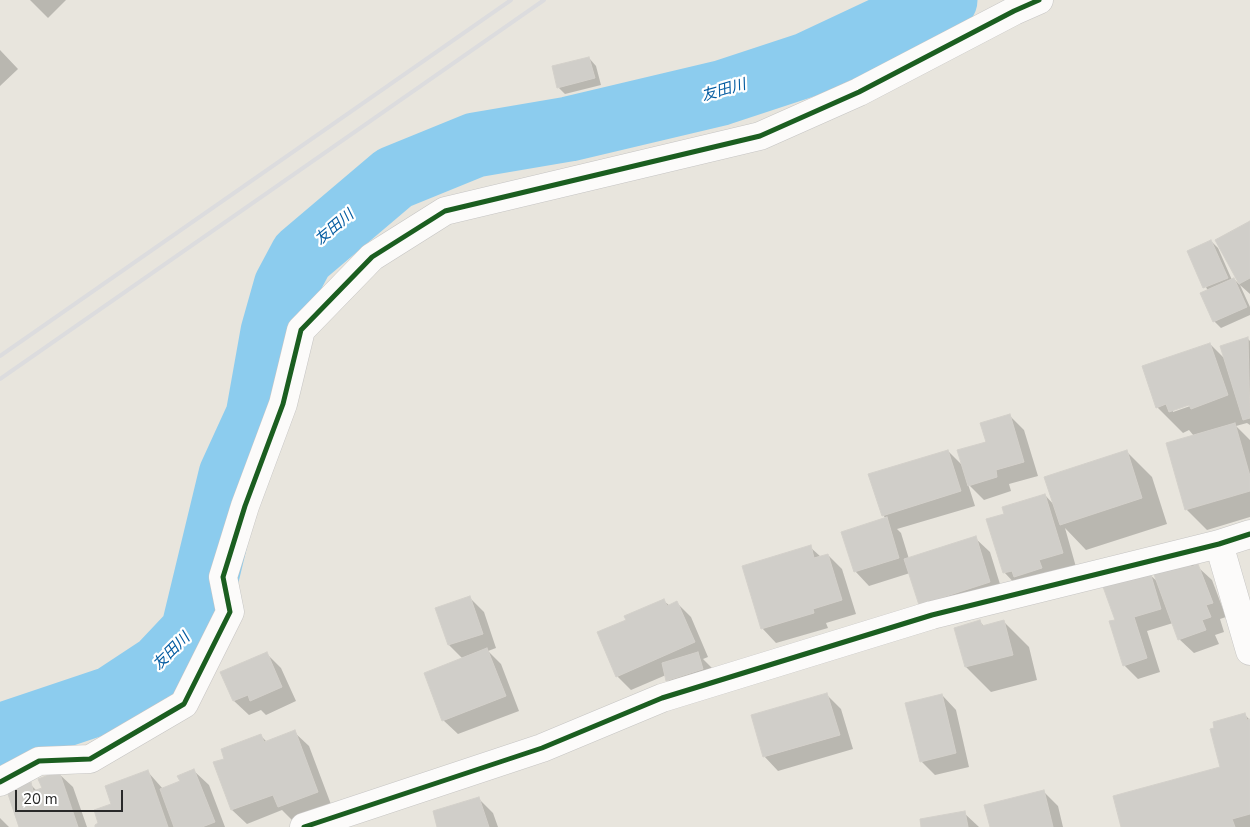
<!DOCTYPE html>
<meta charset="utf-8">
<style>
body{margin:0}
#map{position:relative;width:1250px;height:827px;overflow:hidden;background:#e8e5dd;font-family:"Nunito Sans",sans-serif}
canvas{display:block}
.scale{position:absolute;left:15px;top:790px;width:108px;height:22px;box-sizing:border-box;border:2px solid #292929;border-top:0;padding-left:6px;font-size:15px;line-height:18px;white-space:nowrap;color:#292929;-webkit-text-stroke:4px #fff;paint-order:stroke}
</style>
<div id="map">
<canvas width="1250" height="827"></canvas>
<div class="scale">20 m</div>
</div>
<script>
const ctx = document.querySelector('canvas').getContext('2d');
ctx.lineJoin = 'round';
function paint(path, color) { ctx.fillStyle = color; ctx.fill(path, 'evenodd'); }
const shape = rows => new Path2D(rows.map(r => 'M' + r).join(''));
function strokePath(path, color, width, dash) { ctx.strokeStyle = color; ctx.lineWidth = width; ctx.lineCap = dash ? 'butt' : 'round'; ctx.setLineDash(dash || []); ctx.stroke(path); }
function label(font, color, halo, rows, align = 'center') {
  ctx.font = font + ' "Nunito Sans","Noto Sans JP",sans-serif'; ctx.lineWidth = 4.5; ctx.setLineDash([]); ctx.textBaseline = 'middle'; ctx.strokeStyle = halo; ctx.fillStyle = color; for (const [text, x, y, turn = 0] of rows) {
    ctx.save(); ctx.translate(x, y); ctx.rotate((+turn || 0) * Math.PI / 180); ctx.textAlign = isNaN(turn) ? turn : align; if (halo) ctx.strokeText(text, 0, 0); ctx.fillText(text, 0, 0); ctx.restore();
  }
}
const shadow = shape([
 [30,0,66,0,48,18],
 [0,50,18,69,0,86],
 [589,58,596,66,601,85,565,94,558,87],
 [1250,222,1250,294,1240,285,1250,307,1250,315,1221,328,1214,321,1208,291,1188,251,1211,241,1218,248,1232,280,1234,279,1240,285,1217,241],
 [1248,339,1250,341,1250,425,1247,423,1236,426,1250,440,1250,517,1207,530,1186,509,1194,436,1189,430,1183,433,1157,407,1210,344,1226,360],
 [1195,402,1196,404,1173,412,1173,410],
 [1009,415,1024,430,1038,476,1009,484,1011,491,984,500,968,484,975,506,897,529,901,533,909,559,975,538,990,552,1004,597,934,619,910,573,869,586,855,571,886,519,883,515,948,451,964,467],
 [1126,451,1152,477,1167,524,1086,550,1065,528,1076,567,1018,587,1004,572,1006,515,1045,495,1054,505],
 [810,547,821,557,828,555,842,569,856,614,826,623,828,628,776,643,762,628],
 [1187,557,1212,580,1226,617,1220,619,1224,632,1215,635,1219,644,1194,653,1179,639,1173,623,1147,631,1160,672,1138,679,1124,665,1117,621,1149,574,1159,583],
 [470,598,484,612,496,648,488,651,501,664,519,711,458,734,443,720,463,659,449,645,437,609],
 [664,601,670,606,677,603,691,617,708,657,703,659,712,668,716,684,682,694,668,680,666,675,631,690,617,676,628,620],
 [1003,621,1029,647,1037,680,991,692,966,667,980,622,985,627],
 [266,653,281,668,296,701,266,715,261,710,249,715,234,701,222,673],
 [827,695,841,709,853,749,778,771,764,756],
 [942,695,956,710,969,767,935,775,921,761],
 [1245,715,1250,720,1250,827,1122,827,1222,768],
 [294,732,309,746,332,807,293,821,282,810,247,824,232,810,215,763,226,759,261,736,267,742],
 [194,771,209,785,225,827,97,827,113,804,148,772,163,789,181,782],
 [58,773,73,787,87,827,20,827,30,784,37,791,43,789],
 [1043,791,1058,806,1063,827,991,827],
 [479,799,493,813,498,827,439,827],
 [964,813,979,827,923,827],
 [0,818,9,827,0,827]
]);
const river = shape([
 [0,736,113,698,160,667,193,632,231,475,258,416,273,332,286,286,302,256,394,178,475,145,569,129,721,93,809,64,945,0]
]);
const building = shape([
 [589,57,595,78,557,88,552,66,589,57],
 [1250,221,1250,278,1239,284,1215,240,1250,221],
 [1211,240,1228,278,1203,288,1187,251,1211,240],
 [1234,278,1247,307,1213,322,1200,293,1234,278],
 [1248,337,1250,418,1243,420,1220,346,1248,337],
 [1210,343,1228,395,1191,409,1189,405,1169,412,1166,404,1156,408,1142,366,1210,343],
 [1010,414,1024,462,996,470,997,477,968,486,957,450,986,442,980,423,1010,414],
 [1235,423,1250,476,1250,491,1185,510,1166,443,1235,423],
 [948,450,961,491,882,516,868,474,948,450],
 [1127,450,1142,498,1060,525,1044,477,1127,450],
 [1045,494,1063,553,1039,560,1042,568,1014,577,1012,571,1003,573,986,519,1004,514,1002,507,1045,494],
 [887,517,899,558,854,572,841,532,887,517],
 [976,536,990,582,919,605,904,559,976,536],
 [811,545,814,558,828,554,842,600,813,609,814,613,761,629,742,566,811,545],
 [1188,556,1191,567,1198,564,1213,603,1206,605,1211,617,1202,620,1206,630,1178,640,1152,569,1188,556],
 [1150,572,1161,609,1134,617,1147,658,1123,666,1109,621,1115,620,1102,584,1150,572],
 [470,596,483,634,448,645,435,608,470,596],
 [664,599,667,606,677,601,695,642,616,677,597,632,626,620,624,616,664,599],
 [980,620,982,626,1004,620,1013,655,965,667,954,628,980,620],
 [487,648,506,696,442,721,424,673,487,648],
 [267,652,282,687,250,701,248,695,233,701,220,672,267,652],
 [698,652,703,669,666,681,662,663,698,652],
 [827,693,840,735,763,757,751,715,827,693],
 [942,694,956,753,920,762,905,703,942,694],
 [1245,713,1247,720,1250,719,1250,814,1232,819,1235,827,1121,827,1113,796,1220,767,1210,729,1214,728,1213,722,1245,713],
 [295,730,318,792,278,807,273,795,231,810,213,762,224,759,221,749,261,734,264,742,295,730],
 [194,769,215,822,202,827,174,827,160,789,180,781,177,776,194,769],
 [148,770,168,827,95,827,95,825,98,823,94,810,111,804,105,786,148,770],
 [59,771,78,827,19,827,7,791,31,782,33,791,42,788,38,779,59,771],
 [1044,790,1053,827,990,827,984,805,1044,790],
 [479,797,489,827,437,827,433,811,479,797],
 [965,811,968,827,921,827,920,819,965,811]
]);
const minor = shape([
 [1219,544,1250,651],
 [0,782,39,761,90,759,184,704,230,612,223,577,245,506,283,404,301,330,372,257,445,211,760,136,859,92,1014,11,1039,0],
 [304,827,542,748,662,698,932,615,1219,544,1250,534]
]);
const rail = shape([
 [0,356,511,0],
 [0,379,544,0]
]);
const cycleway = shape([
 [0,782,39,761,90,759,184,704,230,612,223,577,245,506,283,404,301,330,372,257,445,211,760,136,859,92,1014,11,1039,0],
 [304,827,542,748,662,698,932,615,1219,544,1250,534]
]);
const waterNames = [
 ["友田川",724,91,-16],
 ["友田川",335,228,-40],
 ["友田川",172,652,-45]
];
paint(shadow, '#0003');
strokePath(river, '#8cccee', 65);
paint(building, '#d0cec9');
strokePath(building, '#d3d0ca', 1);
strokePath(minor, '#c5c4c3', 29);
strokePath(minor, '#fcfbfa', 28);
strokePath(rail, '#dcdcde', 4);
strokePath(cycleway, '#1b5e20', 5);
label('italic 15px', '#045ca1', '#fff', waterNames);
</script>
